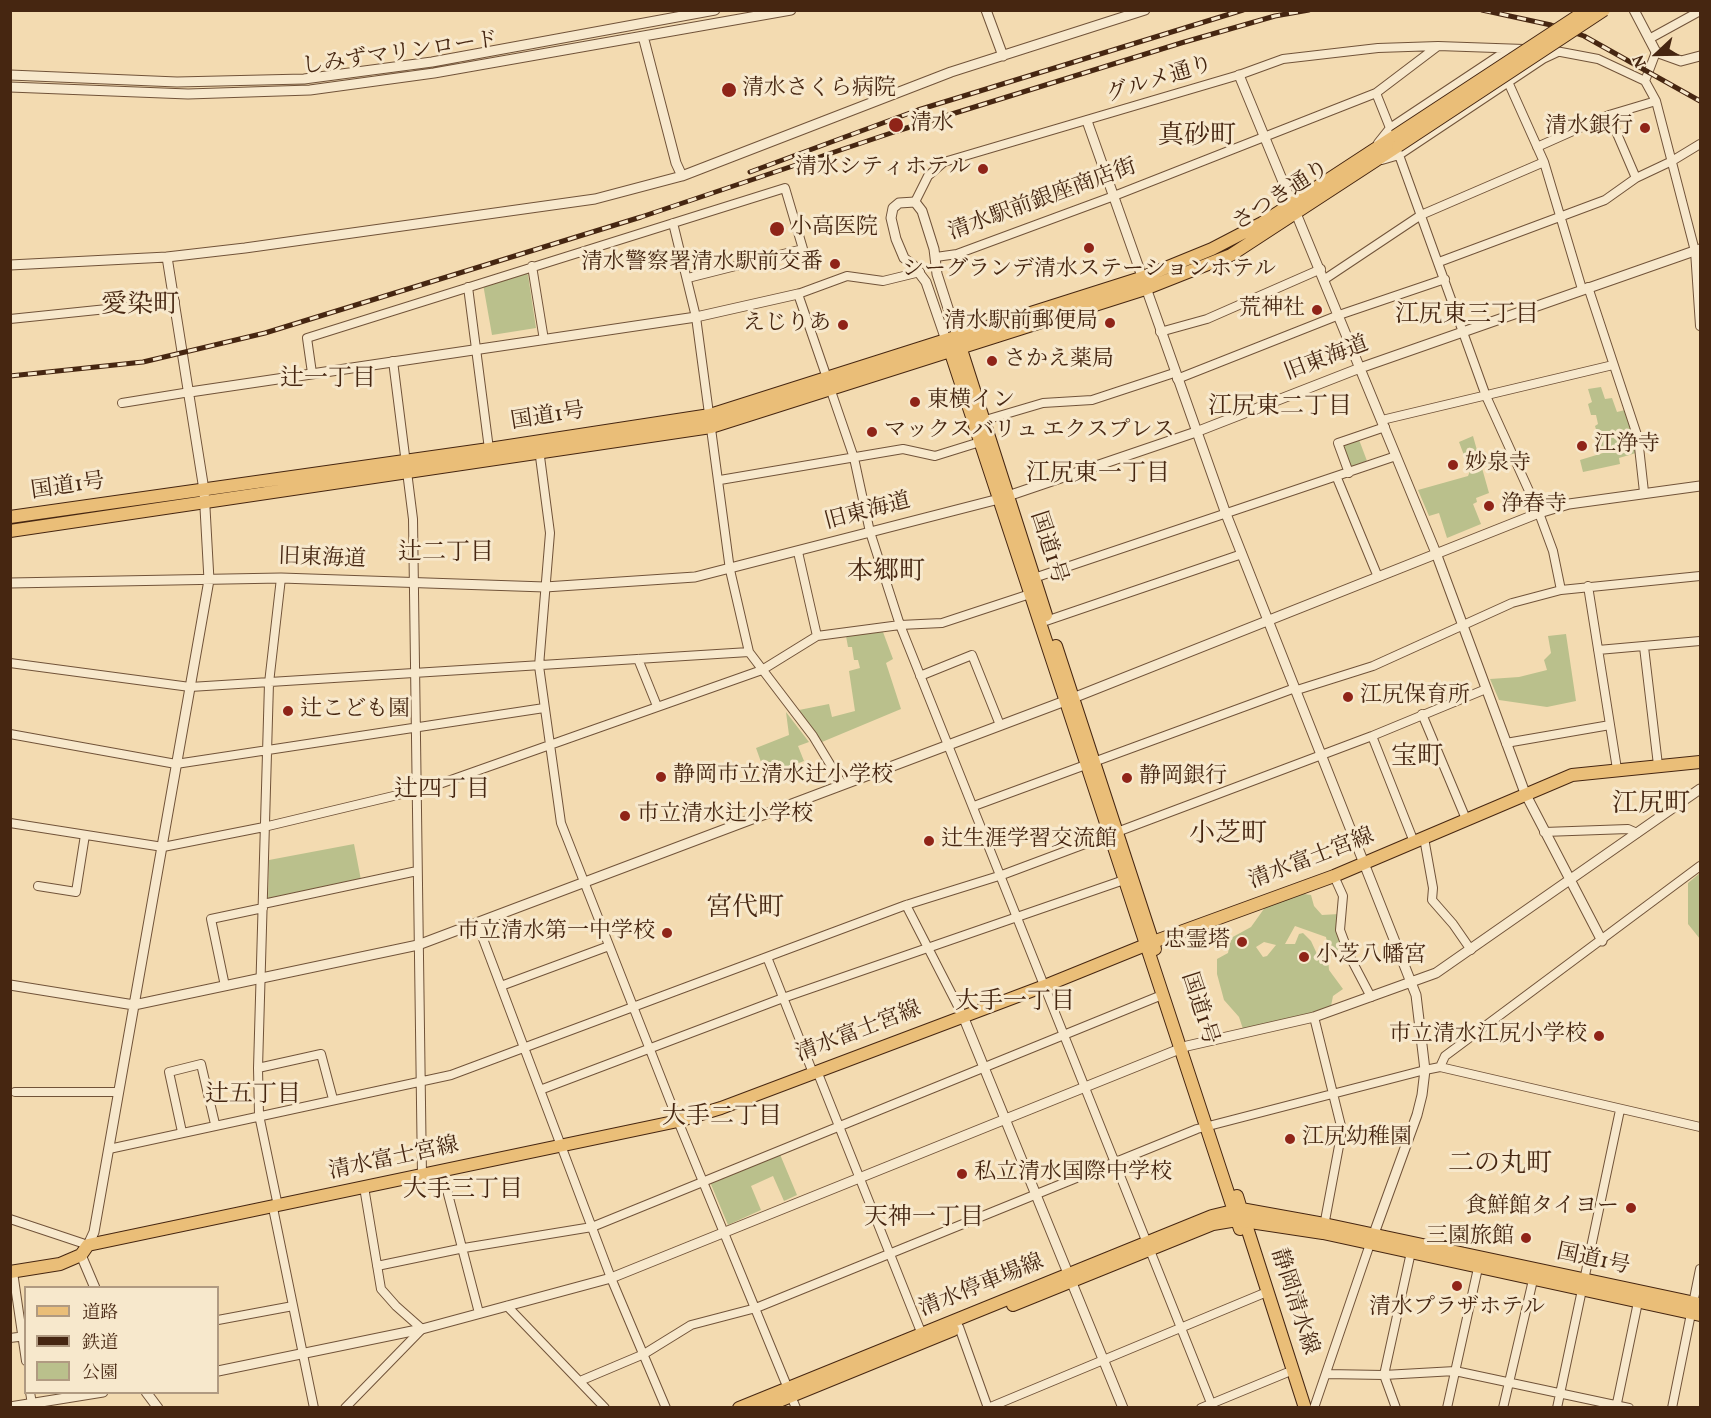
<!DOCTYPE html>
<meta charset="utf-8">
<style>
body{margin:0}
#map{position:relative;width:1711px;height:1418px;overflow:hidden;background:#f3dbb1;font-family:Vollkorn,"Noto Serif JP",serif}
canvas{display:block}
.frame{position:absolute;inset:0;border:12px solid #462611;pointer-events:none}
.legend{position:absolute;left:24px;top:1286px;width:195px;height:108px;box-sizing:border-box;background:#f7e8cc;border:2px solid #b09a81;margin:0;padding:8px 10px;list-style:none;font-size:18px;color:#462611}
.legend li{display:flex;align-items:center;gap:12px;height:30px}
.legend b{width:30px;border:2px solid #b09a81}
.north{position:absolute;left:1627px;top:24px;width:60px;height:60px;-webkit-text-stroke:4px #f7e8cc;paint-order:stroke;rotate:248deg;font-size:16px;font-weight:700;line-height:24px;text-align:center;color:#462611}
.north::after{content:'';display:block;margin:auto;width:21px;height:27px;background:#462611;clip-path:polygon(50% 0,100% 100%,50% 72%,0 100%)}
</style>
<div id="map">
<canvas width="1711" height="1418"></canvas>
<div class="frame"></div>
<ul class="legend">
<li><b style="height:8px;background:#eabe78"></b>道路</li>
<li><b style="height:8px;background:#462611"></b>鉄道</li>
<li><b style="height:16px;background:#bac08c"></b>公園</li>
</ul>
<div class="north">N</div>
</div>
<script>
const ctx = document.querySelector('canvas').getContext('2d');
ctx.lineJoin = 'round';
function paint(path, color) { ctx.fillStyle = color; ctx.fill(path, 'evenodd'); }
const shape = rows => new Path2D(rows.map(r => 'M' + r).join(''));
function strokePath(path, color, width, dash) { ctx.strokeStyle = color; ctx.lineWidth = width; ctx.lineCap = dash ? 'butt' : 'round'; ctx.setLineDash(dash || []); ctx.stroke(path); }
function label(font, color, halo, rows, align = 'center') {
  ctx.font = font + ' Vollkorn,"Noto Serif JP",serif'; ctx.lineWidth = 6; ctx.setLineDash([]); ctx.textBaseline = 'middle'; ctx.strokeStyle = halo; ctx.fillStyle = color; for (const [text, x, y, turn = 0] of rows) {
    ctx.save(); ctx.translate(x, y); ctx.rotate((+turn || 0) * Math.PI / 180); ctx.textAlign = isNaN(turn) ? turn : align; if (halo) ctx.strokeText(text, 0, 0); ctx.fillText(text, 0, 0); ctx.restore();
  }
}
const green = shape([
 [524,271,528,275,536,328,492,335,483,284],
 [1601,387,1605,399,1612,398,1617,412,1625,410,1634,436,1636,453,1619,458,1620,464,1583,472,1580,460,1603,453,1595,426,1598,424,1596,415,1591,415,1588,404,1592,402,1588,389],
 [1473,436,1489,493,1476,498,1477,502,1473,504,1481,524,1447,538,1439,513,1429,516,1418,490,1468,476,1470,471,1459,442],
 [1358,437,1367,461,1350,468,1341,444],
 [883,632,893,659,886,663,901,709,822,742,799,710,829,704,832,717,855,711,849,671,860,668,858,660,854,660,852,647,848,647,846,636],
 [1566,634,1576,701,1547,707,1499,700,1490,679,1519,677,1547,670,1544,660,1551,653,1548,636],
 [786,712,809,742,798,746,804,761,766,776,756,748,789,735],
 [354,844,361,880,268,900,269,860],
 [1700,873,1700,939,1688,924,1688,883],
 [1304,894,1311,895,1314,906,1322,915,1339,914,1348,961,1329,955,1328,958,1329,970,1343,989,1333,996,1330,1011,1244,1032,1239,1017,1224,1000,1217,974,1217,959,1228,953,1231,938,1251,927,1266,906],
 [1295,926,1326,937,1329,953,1317,954,1311,941,1303,933,1299,934,1295,944,1285,944],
 [1264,942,1276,945,1267,956,1263,957,1256,947],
 [779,1152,797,1195,784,1201,773,1176,751,1186,761,1210,728,1225,710,1182]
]);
const minor = shape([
 [1649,39,1700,11],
 [1545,49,1598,59,1645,81],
 [1645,81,1656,101,1695,251,1700,326],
 [1645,81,1656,52],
 [1509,84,1544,162,1582,289],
 [1376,93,1390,128],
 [1609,115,1636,178],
 [1378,143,1390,128,1506,51],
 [1537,147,1609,115,1656,101],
 [1399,155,1486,396,1539,513,1553,551,1561,590],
 [1382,160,1399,155,1543,59,1558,52],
 [915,202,928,176,944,162,1239,75,1283,59,1378,48,1438,46],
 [673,223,696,317,730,570,749,652,813,736,842,784],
 [936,257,957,254,1114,196,1376,93,1438,46,1524,49],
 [1439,262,1605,200,1636,178,1672,161,1700,144],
 [532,266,544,340],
 [1325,279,1421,215,1544,162],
 [468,287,489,449],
 [1588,287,1638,438,1644,492],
 [10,319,175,302],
 [1160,332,1207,319,1321,269],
 [393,361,413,519,422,1175],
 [312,373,307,338,785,188,803,249,688,278],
 [827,378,798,294,847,276,883,281,920,272],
 [1177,379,1339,315,1445,279],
 [831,391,854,458,870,532,900,625,1213,1408],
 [122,403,190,392],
 [1382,420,1613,365],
 [982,421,1043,403,1092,400,1174,373],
 [539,449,550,533,539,666,561,823,678,1121,796,1408],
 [1349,473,1338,443,1385,427],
 [1337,478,1378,577],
 [720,480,903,449,935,456,980,442],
 [798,552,817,636],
 [1031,579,1396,456],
 [1588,586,1617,769],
 [1040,623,1242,554],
 [1644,647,1658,765],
 [1598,650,1700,641],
 [638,659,657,706],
 [10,663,190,687,749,652],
 [920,676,972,655,1000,725],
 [1297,690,1373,666,1512,603,1561,590,1700,576],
 [1422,714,1466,819],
 [10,734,176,764,544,708],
 [1372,736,1414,842],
 [1506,743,1610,725],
 [974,806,1295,688],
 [10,823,163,847,264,827,431,787,762,670,817,636,900,625,942,623,1030,594],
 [1544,832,1628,829,1637,833],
 [1424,838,1433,888,1432,900,1453,924,1471,950],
 [1334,876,1343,896,1340,930,1350,957,1371,997],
 [38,886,76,892,85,835],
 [263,904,417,871],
 [906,905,963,1016],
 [477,923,611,1278,666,1408],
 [767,957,813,1073],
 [225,986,211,919,263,908],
 [501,986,609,946],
 [1314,1017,1342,1130,1324,1226],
 [1440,1067,1445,1056,1700,866],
 [258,1068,321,1054,333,1099],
 [817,1071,923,1337],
 [540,1090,783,998,1124,880],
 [15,1092,118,1092],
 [182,1132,169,1072,201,1064,215,1124],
 [109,1149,451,1075,906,905,1002,875,1117,832,1372,736,1486,689],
 [442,1171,479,1313],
 [278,1206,259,1115,258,1068,269,683,281,578],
 [273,1208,314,1408],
 [10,1219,88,1245],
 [377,1266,464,1248,592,1227,1162,995],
 [13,1272,26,1361],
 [507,1306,605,1408],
 [218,1320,293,1306],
 [959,1327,988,1408],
 [10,1338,26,1336],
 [1326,1374,1384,1375,1455,1371,1629,1408],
 [580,1381,644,1354,691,1325,756,1308,1197,1129,1425,1070,1440,1067,1700,1127],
 [30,1392,32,1404],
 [345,1408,422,1329,396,1306,381,1289,364,1187],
 [988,1408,1262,1294],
 [1201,1408,1286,1373],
 [1314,1408,1370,1244],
 [1396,1408,1384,1375,1411,1252],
 [1447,1408,1478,1268],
 [1503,1408,1533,1280],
 [1557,1408,1620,1110],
 [1616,1408,1638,1302],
 [1672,1408,1700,1269]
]);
const tertiary = shape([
 [986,10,1003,56],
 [1634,10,1656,52,1681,61,1700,56],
 [643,36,676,163,682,176],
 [10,75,177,82,304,79,432,62,715,10],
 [1239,75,1436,553,1525,793,1602,941],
 [10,87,188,94,310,90,434,73,791,10],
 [1087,121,1226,514,1416,995,1425,1070,1422,1095,1417,1115,1372,1239],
 [10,265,167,257,245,248,595,199,682,176,951,72,1145,10],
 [946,340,926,282,913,265,904,258,896,239,891,218,893,208,899,203,915,202,922,211,934,249,937,274,957,336],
 [190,392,696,317,798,294],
 [10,583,281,578,545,587,695,577,999,499,1196,432,1360,368,1700,249],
 [10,985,134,1005,418,945,1073,698,1539,513,1569,504,1700,486],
 [963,1016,1123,1408],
 [88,1245,94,1232,209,580,204,490,167,257],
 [81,1255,95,1288],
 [218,1371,422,1329,611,1278,1187,1046,1314,1017,1436,973,1700,789],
 [146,1392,158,1408],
 [10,1407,103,1392]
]);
const primary = shape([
 [10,1272,60,1264,81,1255,88,1245,678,1121,721,1108,1047,985,1153,942,1334,876,1572,775,1700,762],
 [1013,1305,1213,1224,1237,1220,1240,1229],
 [739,1408,1212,1216,1241,1209,1305,1408],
 [762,1408,953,1330]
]);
const trunk = shape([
 [958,340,1046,615],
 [948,344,1237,1220,1323,1233,1700,1315],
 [10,517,489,449,710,415,1141,278,1212,249,1262,223,1395,136],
 [10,531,711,427,1145,289,1231,255,1398,146],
 [1056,646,1155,949],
 [1237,1196,1241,1209,1324,1224,1700,1304]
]);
const rail = shape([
 [1482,10,1551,25,1584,36,1700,101],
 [750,172,918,110,1243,10],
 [10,376,143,362,265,333,641,217,897,131,1181,43,1275,16,1309,10]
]);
const trunkBridge = shape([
 [1395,136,1587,10],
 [1398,146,1604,10]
]);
const markers = [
 [729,90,8,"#8f2418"],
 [896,125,8,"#8f2418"],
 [1645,128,6,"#8f2418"],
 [983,169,6,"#8f2418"],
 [777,229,8,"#8f2418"],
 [1089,248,6,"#8f2418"],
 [835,264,6,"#8f2418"],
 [1317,310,6,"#8f2418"],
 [1110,323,6,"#8f2418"],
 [843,325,6,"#8f2418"],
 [992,361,6,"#8f2418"],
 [915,402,6,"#8f2418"],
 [872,432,6,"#8f2418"],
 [1582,446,6,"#8f2418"],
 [1453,465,6,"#8f2418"],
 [1489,506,6,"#8f2418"],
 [1348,697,6,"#8f2418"],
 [288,711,6,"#8f2418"],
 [661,777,6,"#8f2418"],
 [1127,778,6,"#8f2418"],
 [625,816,6,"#8f2418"],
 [929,841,6,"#8f2418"],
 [667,933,6,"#8f2418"],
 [1242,942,6,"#8f2418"],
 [1304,957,6,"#8f2418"],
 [1599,1036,6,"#8f2418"],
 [1290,1139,6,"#8f2418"],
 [962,1174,6,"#8f2418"],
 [1631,1208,6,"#8f2418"],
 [1526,1238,6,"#8f2418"],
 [1457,1286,6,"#8f2418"]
];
const streetNames = [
 ["しみずマリンロード",400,55,-8],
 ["グルメ通り",1160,81,-17],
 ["さつき通り",1282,197,-33],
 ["清水駅前銀座商店街",1043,201,-20],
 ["旧東海道",1327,360,-21],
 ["国道1号",548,418,-9],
 ["国道1号",68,488,-8],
 ["旧東海道",868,513,-15],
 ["国道1号",1047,548,72],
 ["旧東海道",322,560,2],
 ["清水富士宮線",1312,860,-21],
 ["国道1号",1198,1009,72],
 ["清水富士宮線",859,1033,-21],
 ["清水富士宮線",394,1160,-12],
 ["国道1号",1593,1261,12],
 ["清水停車場線",982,1287,-22],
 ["静岡清水線",1293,1302,72]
];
const poiNames = [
 ["清水さくら病院",742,90],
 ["清水",910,125],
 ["清水銀行",1633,128,"right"],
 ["清水シティホテル",971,169,"right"],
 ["小高医院",790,229],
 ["清水警察署清水駅前交番",823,264,"right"],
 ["シーグランデ清水ステーションホテル",1089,271,"center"],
 ["荒神社",1305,310,"right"],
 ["清水駅前郵便局",1098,323,"right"],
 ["えじりあ",831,325,"right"],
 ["さかえ薬局",1004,361],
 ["東横イン",927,402],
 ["マックスバリュ エクスプレス",884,432],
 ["江浄寺",1594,446],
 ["妙泉寺",1465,465],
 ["浄春寺",1501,506],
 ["江尻保育所",1360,697],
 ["辻こども園",300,711],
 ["静岡市立清水辻小学校",673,777],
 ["静岡銀行",1139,778],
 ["市立清水辻小学校",637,816],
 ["辻生涯学習交流館",941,841],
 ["市立清水第一中学校",655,933,"right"],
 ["忠霊塔",1230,942,"right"],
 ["小芝八幡宮",1316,957],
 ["市立清水江尻小学校",1587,1036,"right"],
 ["江尻幼稚園",1302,1139],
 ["私立清水国際中学校",974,1174],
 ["食鮮館タイヨー",1619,1208,"right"],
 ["三園旅館",1514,1238,"right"],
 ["清水プラザホテル",1457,1309,"center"]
];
const neighbourhoodNames = [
 ["江尻東三丁目",1467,317],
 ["辻一丁目",328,381],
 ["江尻東二丁目",1280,409],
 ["江尻東一丁目",1098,476],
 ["辻二丁目",446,555],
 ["辻四丁目",442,792],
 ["大手一丁目",1015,1004],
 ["辻五丁目",253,1097],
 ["大手二丁目",722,1119],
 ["大手三丁目",463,1192],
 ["天神一丁目",924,1220]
];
const quarterNames = [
 ["真砂町",1197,138],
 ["愛染町",140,307],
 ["本郷町",886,574],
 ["宝町",1417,759],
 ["江尻町",1651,806],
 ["小芝町",1228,836],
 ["宮代町",745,910],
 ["二の丸町",1500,1166]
];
paint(green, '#bac08c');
strokePath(minor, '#715339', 10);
strokePath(tertiary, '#715339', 11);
strokePath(primary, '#462611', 14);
strokePath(trunk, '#462611', 14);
strokePath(minor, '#f7e8cc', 8);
strokePath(tertiary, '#f7e8cc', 9);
strokePath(primary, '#eabe78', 12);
strokePath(trunk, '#eabe78', 12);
strokePath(rail, '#462611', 5);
strokePath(rail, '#f7e8cc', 3, [9]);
strokePath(trunkBridge, '#462611', 14, []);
strokePath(trunkBridge, '#eabe78', 12);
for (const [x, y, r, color] of markers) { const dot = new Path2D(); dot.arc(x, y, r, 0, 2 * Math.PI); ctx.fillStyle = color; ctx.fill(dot); strokePath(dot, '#f7e8cc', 2); }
label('22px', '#462611', '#f7e8cc', streetNames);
label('22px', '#462611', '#f7e8cc', poiNames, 'left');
label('24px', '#462611', '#f7e8cc', neighbourhoodNames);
label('26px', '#462611', '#f7e8cc', quarterNames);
</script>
